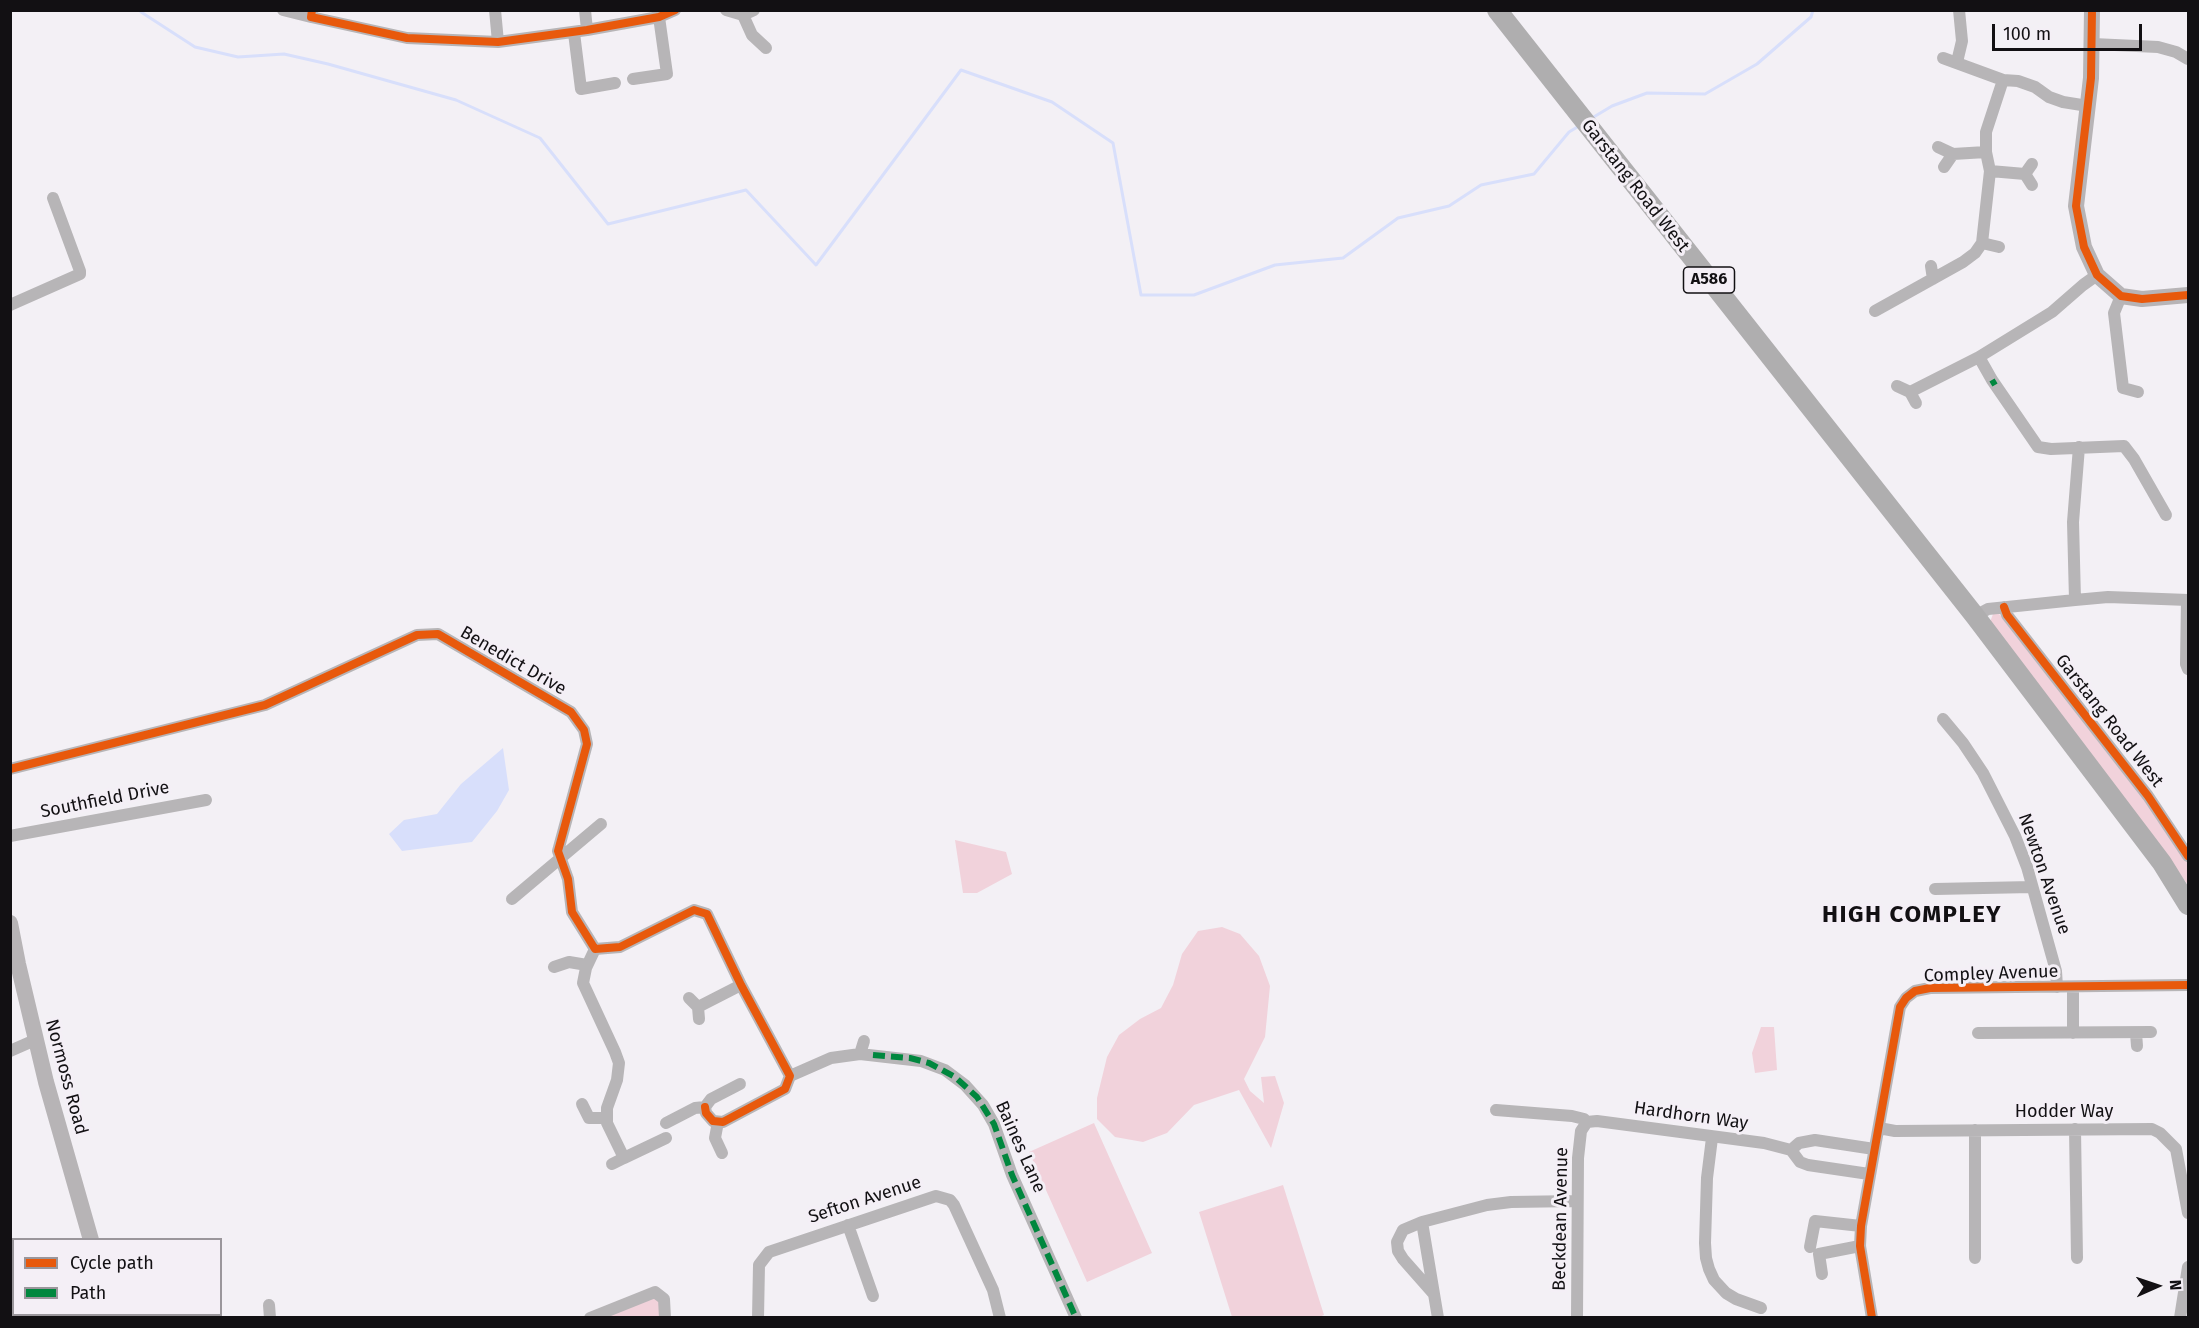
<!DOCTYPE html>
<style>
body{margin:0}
#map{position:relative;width:2199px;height:1328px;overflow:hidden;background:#f3f0f5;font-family:"Fira Sans",sans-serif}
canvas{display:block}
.frame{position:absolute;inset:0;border:12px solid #121013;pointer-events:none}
.legend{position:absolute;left:12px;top:1238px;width:210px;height:78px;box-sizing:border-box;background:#f4eff6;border:2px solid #9a969b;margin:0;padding:8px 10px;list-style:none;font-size:18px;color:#121013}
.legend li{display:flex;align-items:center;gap:12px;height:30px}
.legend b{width:30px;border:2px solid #9a969b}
.north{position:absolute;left:2127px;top:1256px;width:60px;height:60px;-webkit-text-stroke:4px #f4eff6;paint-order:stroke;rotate:87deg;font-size:16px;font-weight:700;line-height:24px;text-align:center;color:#121013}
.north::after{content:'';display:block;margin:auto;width:21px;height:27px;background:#121013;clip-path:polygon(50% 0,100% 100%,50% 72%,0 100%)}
.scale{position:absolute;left:1992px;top:24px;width:150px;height:27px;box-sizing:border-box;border:3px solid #121013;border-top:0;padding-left:8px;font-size:18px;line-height:21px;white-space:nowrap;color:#121013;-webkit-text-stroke:4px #f4eff6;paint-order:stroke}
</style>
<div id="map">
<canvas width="2199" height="1328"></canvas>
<div class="frame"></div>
<ul class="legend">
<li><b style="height:8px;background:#e8590c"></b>Cycle path</li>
<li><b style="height:8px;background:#00873e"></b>Path</li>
</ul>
<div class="north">N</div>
<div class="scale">100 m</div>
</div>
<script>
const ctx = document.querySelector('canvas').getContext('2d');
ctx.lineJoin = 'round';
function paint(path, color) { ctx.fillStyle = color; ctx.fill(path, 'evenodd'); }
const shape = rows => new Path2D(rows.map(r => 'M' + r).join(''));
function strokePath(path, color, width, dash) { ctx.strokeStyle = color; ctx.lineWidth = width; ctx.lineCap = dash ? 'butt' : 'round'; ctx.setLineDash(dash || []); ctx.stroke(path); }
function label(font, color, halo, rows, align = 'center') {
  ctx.font = font + ' "Fira Sans",sans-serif'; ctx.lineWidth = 6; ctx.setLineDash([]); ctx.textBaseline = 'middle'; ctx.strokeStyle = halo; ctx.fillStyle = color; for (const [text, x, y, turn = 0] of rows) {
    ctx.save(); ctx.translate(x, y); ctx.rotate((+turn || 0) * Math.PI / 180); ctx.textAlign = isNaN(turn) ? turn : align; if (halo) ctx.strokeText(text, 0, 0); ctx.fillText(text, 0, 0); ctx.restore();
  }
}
const green = shape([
 [1997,612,2001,616,2115,758,2188,862,2188,885,1990,622,1993,614],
 [955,840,1006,852,1012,874,977,893,963,893],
 [1222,927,1240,934,1259,956,1270,986,1265,1037,1244,1079,1250,1091,1264,1103,1261,1077,1275,1076,1284,1103,1271,1148,1239,1090,1194,1105,1167,1133,1143,1142,1115,1137,1097,1119,1097,1098,1107,1057,1119,1035,1140,1019,1161,1008,1173,985,1182,954,1198,931],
 [1761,1027,1774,1027,1777,1070,1755,1073,1752,1053],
 [1094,1123,1152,1253,1087,1282,1029,1152],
 [1283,1185,1324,1315,1317,1318,1232,1317,1199,1212],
 [655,1292,665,1317,590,1318]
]);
const water = shape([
 [503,748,509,790,497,811,472,842,402,851,389,834,404,820,437,814,461,784]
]);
const stream = shape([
 [141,12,195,47,238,57,284,54,328,64,456,100,540,138,608,224,746,190,816,265,961,70,1052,102,1113,143,1141,295,1194,295,1275,265,1343,258,1398,218,1449,206,1481,185,1534,174,1569,132,1579,126],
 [1592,118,1612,106,1647,93,1705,94,1757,64,1811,17,1813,10]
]);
const street = shape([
 [283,10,311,17],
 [312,10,311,17,407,38,498,42,587,30,659,17,675,10],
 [495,10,498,42],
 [585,10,587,30],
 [726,10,743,15,754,10],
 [743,15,752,35,766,48],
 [574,33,581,89,615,83],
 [2093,44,2158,47,2176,52,2188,59],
 [1943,58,2003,80,2018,81,2035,87,2049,97,2063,102,2088,106],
 [1957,62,1962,41,1959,10],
 [633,79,667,74,659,17],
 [1938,147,1953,154,1986,152],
 [1944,167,1953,154],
 [1990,171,2025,174,2032,164],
 [2025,174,2032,185],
 [1982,243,1999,247],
 [1931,266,1933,279],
 [2121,296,2114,313,2123,388,2138,392],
 [10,305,80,274,80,271,53,198],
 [1875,311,1963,262,1975,253,1982,243,1990,171,1986,152,1986,132,2003,80],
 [1979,357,1992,380,2038,447,2051,449,2124,446,2134,459,2166,515],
 [1897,386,1910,392,1979,357,2052,312,2083,285,2097,275],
 [1910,392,1916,403],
 [2075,600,2073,522,2079,447],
 [2187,600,2186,664,2188,669],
 [2004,607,2007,615,2148,796,2188,856],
 [1975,616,1988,609,2075,600,2108,597,2188,600],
 [1943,719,1963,743,1983,773,2015,836,2027,867,2056,971,2057,987],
 [10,769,265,705,417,635,438,634,571,712,584,730,587,744,558,851,568,879,572,912,595,949,620,947,694,910,707,914,741,985,790,1076,785,1089,723,1122,713,1121,706,1113,705,1107],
 [10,836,206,800],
 [1935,889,2032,887],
 [512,899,601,824],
 [595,949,586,968,583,983,615,1052,619,1063,617,1080,607,1108,607,1123,624,1158,666,1138],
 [554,967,569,962,587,965],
 [2073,987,2073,1033],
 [689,998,698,1007],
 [699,1019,698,1007,741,985],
 [1978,1033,2151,1032],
 [2136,1033,2137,1046],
 [10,1051,35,1040],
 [860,1054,864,1041],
 [790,1076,831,1058,860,1054,921,1061,945,1070,965,1085,983,1105,994,1124,1012,1175,1076,1318],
 [582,1104,589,1118,606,1118],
 [1496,1110,1572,1116,1584,1119,1587,1122],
 [718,1122,715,1138,722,1153],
 [1587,1122,1597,1121,1764,1143,1791,1150,1800,1162,1808,1165,1869,1174],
 [666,1123,695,1108,705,1107,711,1099,740,1084],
 [1879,1128,1895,1131,2152,1129,2160,1133,2176,1149,2188,1213],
 [2075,1129,2077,1258],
 [1712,1138,1707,1178,1705,1243,1706,1258,1709,1269,1714,1280,1726,1293,1736,1299,1761,1308],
 [1791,1150,1799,1143,1815,1140,1874,1149],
 [612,1164,624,1158],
 [1422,1222,1403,1230,1397,1242,1398,1251,1403,1259,1433,1293],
 [848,1225,873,1296],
 [1810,1247,1815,1221,1861,1226],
 [1975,1258,1975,1130],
 [1822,1274,1819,1254,1860,1246],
 [269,1305,270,1318],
 [590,1318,655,1292,664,1299,665,1318],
 [758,1318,759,1265,769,1252,936,1196,950,1200,954,1205,993,1290,1000,1318],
 [1438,1318,1422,1222,1487,1205,1511,1202,1577,1201],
 [1577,1318,1578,1158,1581,1131,1587,1122],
 [1872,1318,1860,1246,1861,1226,1900,1007,1906,998,1915,991,1930,988,2188,985],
 [2180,1318,2188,1267]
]);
const secondary = shape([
 [2092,10,2091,78,2076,206,2084,247,2097,275,2121,296,2142,299,2188,295],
 [10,923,18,964,46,1082,91,1240],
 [111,1314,112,1318]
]);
const primary = shape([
 [1497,10,1975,616,2162,863,2188,905]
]);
const quiet = shape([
 [1992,380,1995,385],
 [873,1055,910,1058,929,1063,955,1077,977,1097,994,1124,1012,1175,1076,1318]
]);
const cycleway = shape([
 [312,10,311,17,407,38,498,42,587,30,659,17,675,10],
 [2092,10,2091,78,2076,206,2084,247,2097,275,2121,296,2142,299,2188,295],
 [2004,607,2007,615,2148,796,2188,856],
 [10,769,265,705,417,635,438,634,571,712,584,730,587,744,558,851,568,879,572,912,595,949,620,947,694,910,707,914,741,985,790,1076,785,1089,723,1122,713,1121,706,1113,705,1107],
 [1872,1318,1860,1246,1861,1226,1900,1007,1906,998,1915,991,1930,988,2188,985]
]);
const shields = [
 [1709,280,51]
];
const shieldNames = [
 ["A586",1709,280]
];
const streetNames = [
 ["Garstang Road West",1635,186,52],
 ["Benedict Drive",513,661,30],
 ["Garstang Road West",2109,721,52],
 ["Southfield Drive",105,800,-11],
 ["Newton Avenue",2044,874,71],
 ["Compley Avenue",1991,974,-2],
 ["Normoss Road",66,1077,75],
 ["Hodder Way",2064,1112],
 ["Hardhorn Way",1691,1116,8],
 ["Baines Lane",1020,1147,66],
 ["Sefton Avenue",865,1200,-18],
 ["Beckdean Avenue",1561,1219,-89]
];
const districtNames = [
 ["HIGH COMPLEY",1912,915]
];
paint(green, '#f1d2db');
paint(water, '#d8dffb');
strokePath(stream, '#d8dffb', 3);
strokePath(street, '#b7b5b7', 12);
strokePath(secondary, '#b7b4b6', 16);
strokePath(primary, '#afaeaf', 20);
strokePath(quiet, '#00873e', 6, [12, 6]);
strokePath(cycleway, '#e8590c', 8);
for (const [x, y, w] of shields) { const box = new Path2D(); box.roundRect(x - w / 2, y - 13, w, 26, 4.5); ctx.fillStyle = '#f4eff6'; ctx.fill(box); strokePath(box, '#121013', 1.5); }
label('bold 16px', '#121013', null, shieldNames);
label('18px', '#121013', '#f4eff6', streetNames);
ctx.letterSpacing = '1.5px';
label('bold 24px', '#121013', '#f4eff6', districtNames);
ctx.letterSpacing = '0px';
</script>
